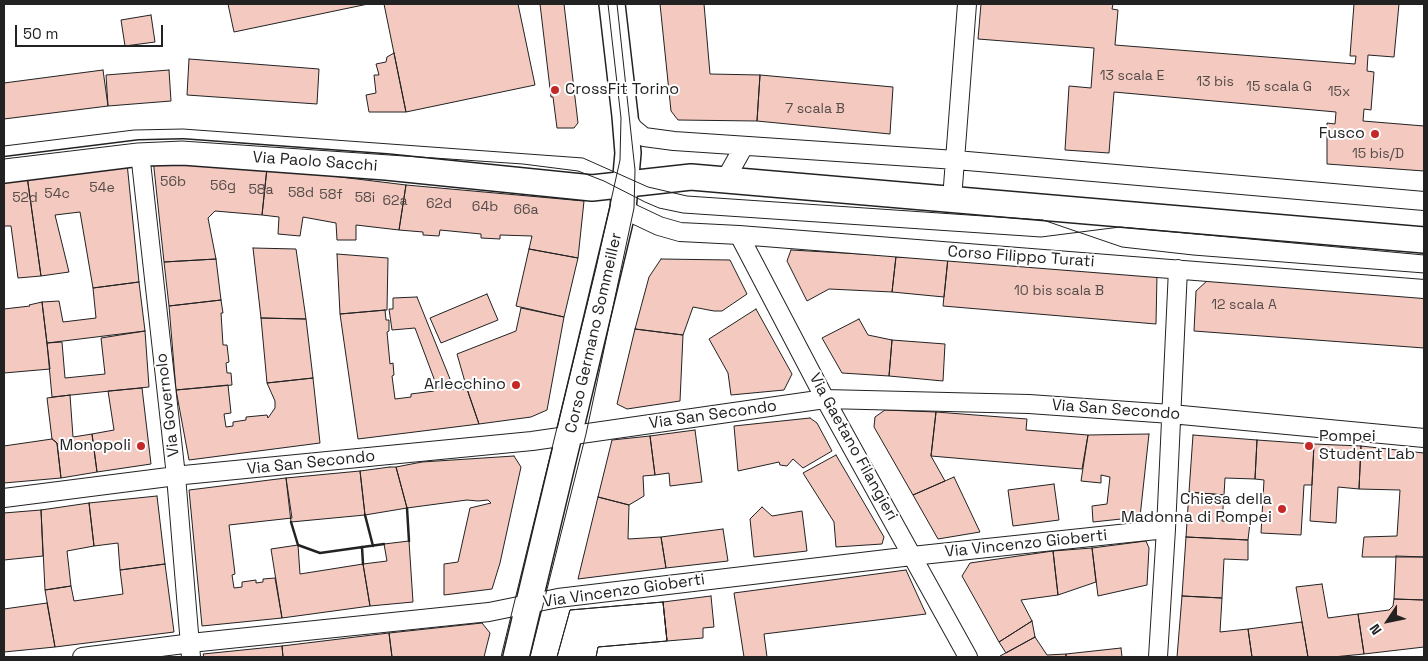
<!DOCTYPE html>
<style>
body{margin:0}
#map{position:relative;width:1428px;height:661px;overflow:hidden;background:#fff;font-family:"Space Grotesk",sans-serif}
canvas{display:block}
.frame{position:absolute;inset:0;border:5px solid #222;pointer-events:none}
.north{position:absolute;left:1363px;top:596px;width:50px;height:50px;-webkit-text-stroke:4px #fff;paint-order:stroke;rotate:236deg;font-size:14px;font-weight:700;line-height:20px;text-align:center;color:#222}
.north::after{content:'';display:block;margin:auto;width:18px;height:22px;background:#222;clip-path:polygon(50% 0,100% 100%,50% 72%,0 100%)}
.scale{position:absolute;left:15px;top:25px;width:148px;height:22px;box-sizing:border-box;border:2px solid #222;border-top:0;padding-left:6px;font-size:15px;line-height:18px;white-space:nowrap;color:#222;-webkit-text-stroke:4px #fff;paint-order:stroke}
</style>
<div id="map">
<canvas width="1428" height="661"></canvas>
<div class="frame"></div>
<div class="north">N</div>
<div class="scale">50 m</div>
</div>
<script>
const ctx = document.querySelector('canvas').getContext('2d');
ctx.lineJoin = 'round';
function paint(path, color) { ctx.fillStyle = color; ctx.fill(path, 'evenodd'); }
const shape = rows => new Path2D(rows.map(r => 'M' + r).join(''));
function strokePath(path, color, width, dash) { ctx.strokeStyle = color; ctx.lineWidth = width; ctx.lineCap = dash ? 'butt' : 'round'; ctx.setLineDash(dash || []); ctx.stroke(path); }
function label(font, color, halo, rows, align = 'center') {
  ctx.font = font + ' "Space Grotesk",sans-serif'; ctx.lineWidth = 4; ctx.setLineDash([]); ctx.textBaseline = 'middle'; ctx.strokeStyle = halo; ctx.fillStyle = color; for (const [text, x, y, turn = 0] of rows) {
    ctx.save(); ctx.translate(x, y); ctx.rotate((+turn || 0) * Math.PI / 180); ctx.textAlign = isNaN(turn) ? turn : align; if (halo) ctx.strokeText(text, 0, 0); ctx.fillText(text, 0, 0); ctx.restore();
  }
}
const building = shape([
 [228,4,368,4,234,32,228,4],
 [384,4,518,4,535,85,406,112,384,4],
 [540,4,564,4,578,123,574,128,557,128,553,97,551,97,540,4],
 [660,4,704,4,710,74,760,75,757,121,678,120,671,111,660,4],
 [981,4,1113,4,1112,9,1118,10,1115,45,1355,64,1356,56,1350,56,1354,4,1399,4,1394,57,1368,55,1367,71,1374,72,1371,110,1364,109,1363,121,1424,126,1424,171,1327,164,1327,123,1335,124,1336,112,1114,92,1109,153,1065,150,1069,86,1091,88,1094,48,978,39,981,4],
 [151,15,155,42,125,46,121,20,151,15],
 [394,53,406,112,369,112,366,95,376,93,374,75,379,75,376,64,386,62,387,57,394,53],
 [189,59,319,69,317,104,187,95,189,59],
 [103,70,108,106,4,119,4,83,103,70],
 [169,70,171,101,108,106,106,75,169,70],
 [760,75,893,87,890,134,757,121,760,75],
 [153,159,267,168,262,215,215,211,208,218,216,259,164,262,153,159],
 [127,163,139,282,93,288,80,212,55,215,69,272,41,276,27,176,127,163],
 [267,168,406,185,399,230,356,225,356,240,337,240,336,223,303,217,300,236,278,234,279,217,262,215,267,168],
 [27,176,41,276,18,278,11,226,4,226,4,179,27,176],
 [406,185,584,201,578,258,529,249,532,236,500,235,500,239,481,238,481,234,440,230,439,236,423,235,423,232,399,230,406,185],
 [253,248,296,249,306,319,261,318,253,248],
 [529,249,578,258,564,317,516,306,529,249],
 [791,250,896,256,892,292,829,289,807,301,787,261,791,250],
 [337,254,388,258,387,310,340,314,337,254],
 [896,257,948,258,944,297,892,292,896,257],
 [948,258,1157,275,1156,324,943,306,948,258],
 [216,259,221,300,169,306,164,262,216,259],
 [661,259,730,260,747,294,722,311,714,311,693,307,683,335,635,329,649,277,661,259],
 [1208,280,1424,295,1424,348,1194,331,1196,291,1208,280],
 [139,282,145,331,47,343,42,302,59,301,63,322,96,318,93,288,139,282],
 [487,294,498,320,441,343,430,318,487,294],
 [417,297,450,379,436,384,415,328,392,330,389,309,393,309,393,298,417,297],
 [221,300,223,313,221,313,223,345,227,345,229,362,226,363,227,373,231,373,232,385,176,390,169,306,221,300],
 [42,302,50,369,4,373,4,309,30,306,29,305,42,302],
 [521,308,564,317,547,410,531,417,479,424,467,389,457,354,516,331,521,308],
 [756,309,792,374,784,390,731,395,728,373,709,339,756,309],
 [385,310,386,320,389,320,389,331,387,332,390,364,393,363,394,375,392,376,395,399,411,397,411,394,434,391,434,388,448,386,448,389,457,388,458,390,467,389,479,424,358,439,340,314,385,310],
 [261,318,306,319,313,378,267,383,261,318],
 [859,319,868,335,892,340,889,376,842,373,822,338,859,319],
 [635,329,683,335,680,401,627,409,617,404,635,329],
 [145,331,149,387,52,397,47,343,62,342,65,378,105,374,101,338,145,331],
 [892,340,945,344,943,381,889,376,892,340],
 [313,378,320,443,189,460,176,390,228,385,231,413,224,414,226,427,233,426,233,422,246,420,246,417,267,415,268,418,275,408,275,401,267,383,313,378],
 [142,388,151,464,97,472,92,434,114,430,108,391,142,388],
 [70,395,73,437,92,434,97,472,61,478,57,443,52,439,47,398,70,395],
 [885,410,936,412,931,456,945,481,913,495,874,427,875,417,885,410],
 [936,412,1027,419,1026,430,1088,435,1082,469,931,456,936,412],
 [810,418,817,423,832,451,803,468,793,459,787,466,780,465,779,462,738,471,734,426,810,418],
 [695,430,702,482,670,486,669,473,655,475,650,436,695,430],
 [1149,434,1140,517,1093,522,1092,506,1107,504,1110,477,1101,475,1101,483,1081,481,1088,435,1149,434],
 [1193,435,1257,440,1255,479,1225,478,1224,495,1189,492,1193,435],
 [650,436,655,475,643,476,644,496,629,505,598,497,612,440,650,436],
 [52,439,57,443,61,478,4,483,4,446,52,439],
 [1257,440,1314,444,1312,485,1304,485,1301,535,1261,533,1264,480,1255,479,1257,440],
 [1314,444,1361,446,1359,489,1338,487,1336,523,1310,521,1314,444],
 [1361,446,1424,453,1424,557,1362,557,1364,537,1397,536,1400,490,1359,489,1361,446],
 [836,455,884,537,882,544,836,547,834,522,803,473,836,455],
 [514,456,521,467,500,563,492,589,444,595,444,564,458,562,470,508,491,503,488,500,478,501,467,500,407,508,396,467,422,462,514,456],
 [390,467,396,467,407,508,365,515,360,471,390,467],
 [360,471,365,515,291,522,286,478,360,471],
 [954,477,980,532,938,539,913,495,954,477],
 [286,478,292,518,229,525,235,574,232,575,234,588,242,587,242,582,256,580,256,583,263,582,263,579,275,578,282,618,202,626,189,490,286,478],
 [1054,484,1059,520,1013,526,1008,490,1054,484],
 [1189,492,1224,495,1222,521,1250,523,1248,540,1186,537,1189,492],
 [157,496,165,564,120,570,118,543,94,546,89,503,157,496],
 [598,497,629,505,628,539,661,537,666,568,578,579,598,497],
 [89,503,94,546,67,551,71,586,45,590,41,510,89,503],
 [762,507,772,516,802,511,807,551,754,557,750,519,762,507],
 [41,510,43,556,4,560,4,513,41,510],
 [723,529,728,561,666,568,661,537,723,529],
 [1186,537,1248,540,1248,560,1224,559,1222,598,1182,596,1186,537],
 [409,541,413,602,370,606,363,564,387,561,384,544,409,541],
 [1146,541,1149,548,1147,585,1098,596,1092,548,1146,541],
 [298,545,300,574,363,564,370,606,282,618,271,549,298,545],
 [1092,548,1096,582,1058,595,1053,551,1092,548],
 [1053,551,1058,595,1021,600,1032,621,999,642,962,576,970,563,1053,551],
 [1396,556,1424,557,1424,600,1394,599,1396,556],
 [165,564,174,632,55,647,45,590,71,586,74,601,123,594,120,570,165,564],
 [906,570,926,614,764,634,767,657,744,657,734,593,906,570],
 [1322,584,1328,618,1358,614,1364,654,1333,657,1308,657,1296,587,1322,584],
 [711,596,714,627,703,628,703,638,667,641,663,602,711,596],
 [1182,596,1222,598,1220,632,1248,629,1252,657,1177,657,1182,596],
 [1394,599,1424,600,1424,647,1364,654,1358,614,1389,610,1393,606,1394,599],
 [663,602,667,641,598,647,596,657,557,657,570,610,663,602],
 [663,602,667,641,598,647,596,657,557,657,570,610,663,602],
 [47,603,55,647,4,652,4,609,47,603],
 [1032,621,1035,637,1006,653,999,642,1032,621],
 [1302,622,1308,657,1252,657,1248,629,1302,622],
 [482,623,490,633,484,657,392,657,389,633,482,623],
 [389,633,392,657,283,657,282,646,389,633],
 [1035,637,1047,655,1066,654,1066,657,1001,657,1000,656,1035,637],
 [282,646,283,657,204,657,203,654,282,646],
 [1121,648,1122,657,1066,657,1066,654,1121,648]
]);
const street = shape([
 [630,123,633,128,644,137,674,141,956,160,1424,201],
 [140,153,176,476,191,657],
 [725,180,744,146],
 [952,199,967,4],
 [623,209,659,226,680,232,739,235,1424,289],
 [739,235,825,399,968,657],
 [4,498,184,475,532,441,825,399,1029,404,1171,414,1424,438],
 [82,657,200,642,489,612,558,598,912,556,1166,529],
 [1158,657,1166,529,1178,269]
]);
const secondary = shape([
 [4,170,140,153,183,152,386,167,592,188,691,177,1424,240],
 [516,657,623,209,628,153,625,116,612,4]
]);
const tram = shape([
 [4,146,134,130,183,129,583,158,648,187,687,196,1043,220,1122,247,1193,255,1424,273],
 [4,159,137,143,182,141,523,164,578,171,604,181,645,202,659,208,683,213,1041,237,1120,227,1424,255],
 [501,657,596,268,620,160,621,118,608,4],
 [530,657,586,434,634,208,635,170,617,4]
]);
const wall = shape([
 [407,508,409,541],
 [365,515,373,546],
 [291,522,298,545,320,553,384,544],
 [362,547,363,564]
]);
const markers = [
 [555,90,5,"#c62828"],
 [1375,134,5,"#c62828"],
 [516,385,5,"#c62828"],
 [141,446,5,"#c62828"],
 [1309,446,5,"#c62828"],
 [1282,509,5,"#c62828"]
];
const numberNames = [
 ["13 scala E",1132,76],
 ["13 bis",1215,82],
 ["15 scala G",1279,87],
 ["15x",1339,92],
 ["7 scala B",815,109],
 ["15 bis/D",1378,154],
 ["56b",173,182],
 ["56g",223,186],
 ["54e",102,188],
 ["58a",261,190],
 ["58d",301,193],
 ["54c",57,194],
 ["58f",331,195],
 ["52d",25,198],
 ["58i",365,198],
 ["62a",395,201],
 ["62d",439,204],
 ["64b",485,207],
 ["66a",526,210],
 ["10 bis scala B",1059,291],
 ["12 scala A",1244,305]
];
const poiNames = [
 ["CrossFit Torino",565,90,"left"],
 ["Fusco",1365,134],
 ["Arlecchino",506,385],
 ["Pompei",1319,437,"left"],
 ["Student Lab",1319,455,"left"],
 ["Monopoli",131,446],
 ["Chiesa della",1272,500],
 ["Madonna di Pompei",1272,518]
];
const streetNames = [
 ["Via Paolo Sacchi",315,162,4],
 ["Corso Filippo Turati",1021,257,4],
 ["Corso Germano Sommeiller",594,333,-77],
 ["Via Governolo",168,405,-97],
 ["Via San Secondo",1116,410,4],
 ["Via San Secondo",713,415,-8],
 ["Via Gaetano Filangieri",853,447,61],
 ["Via San Secondo",311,463,-6],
 ["Via Vincenzo Gioberti",1026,544,-6],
 ["Via Vincenzo Gioberti",624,591,-8]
];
paint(building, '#f3c9c0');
strokePath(building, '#222', 1);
strokePath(street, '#222', 20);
strokePath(secondary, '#222', 28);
strokePath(street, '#fff', 18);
strokePath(secondary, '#fff', 25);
strokePath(tram, '#222', 1);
strokePath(wall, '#222', 2.5);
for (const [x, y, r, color] of markers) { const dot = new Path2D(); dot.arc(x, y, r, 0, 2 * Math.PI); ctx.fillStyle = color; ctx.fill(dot); strokePath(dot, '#fff', 2); }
label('14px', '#564c4a', null, numberNames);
label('16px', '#222', '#fff', poiNames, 'right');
label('16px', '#222', '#fff', streetNames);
</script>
